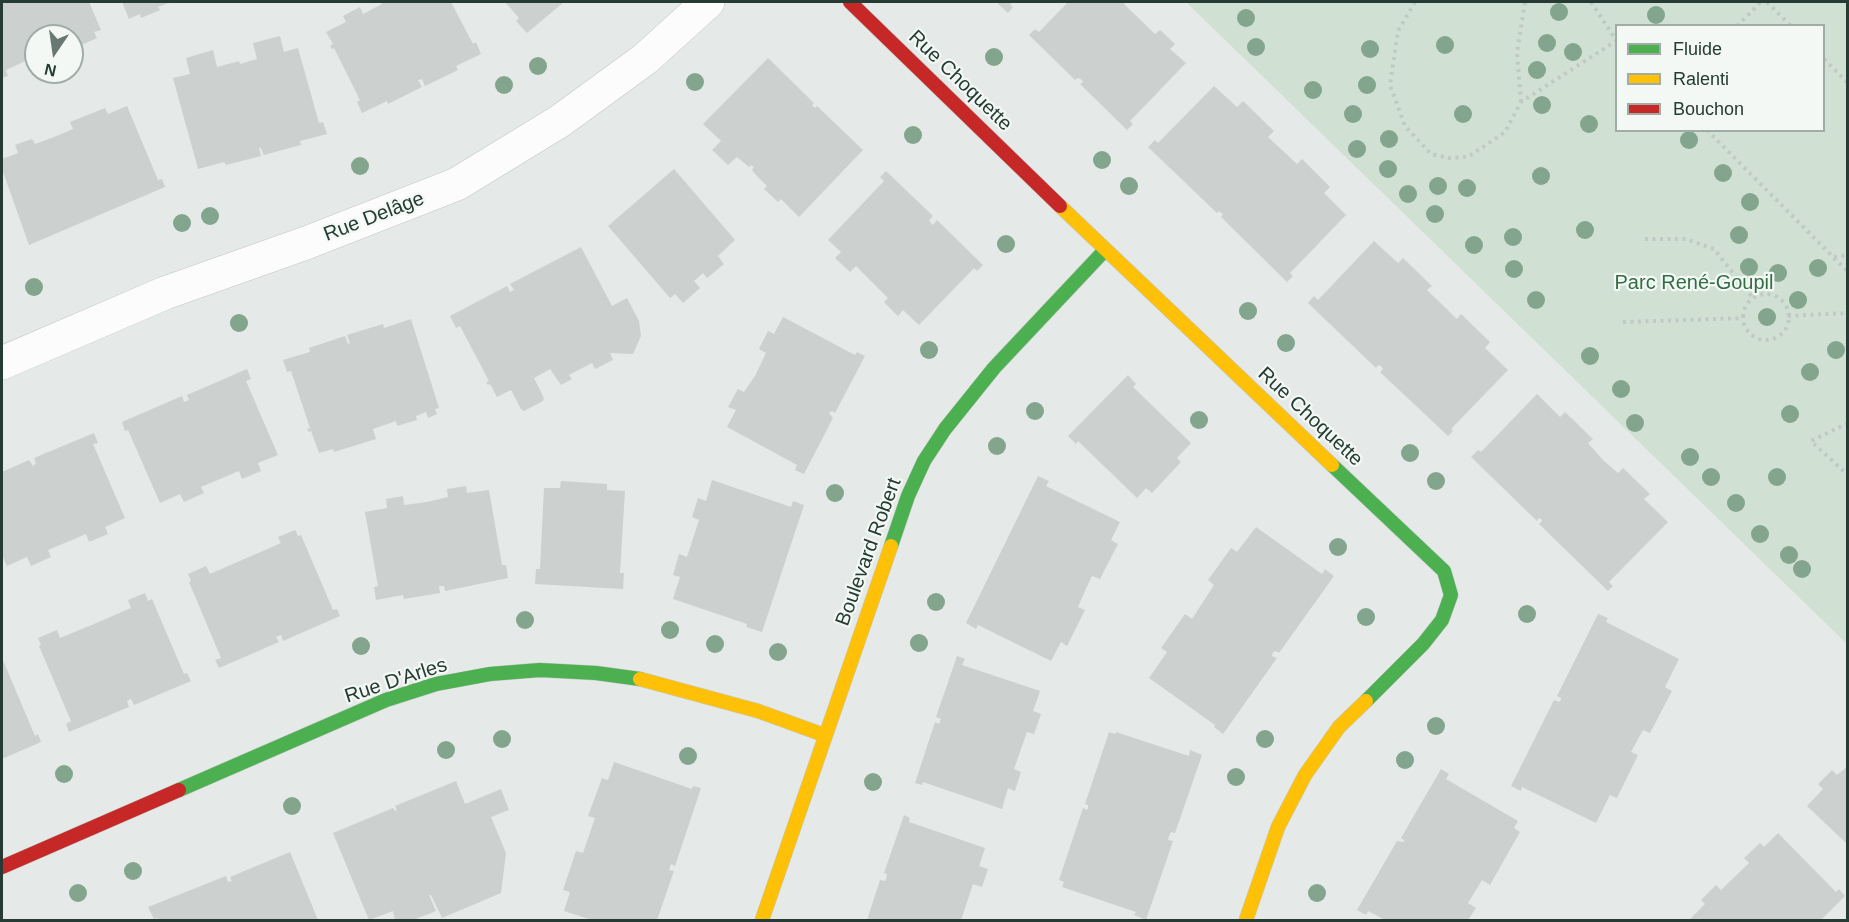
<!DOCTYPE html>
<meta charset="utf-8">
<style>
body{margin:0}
#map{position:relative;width:1849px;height:922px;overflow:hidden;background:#e5e9e7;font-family:Helvetica,sans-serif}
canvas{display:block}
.frame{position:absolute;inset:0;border:3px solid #253b33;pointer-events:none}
.legend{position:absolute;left:1615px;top:24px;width:210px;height:108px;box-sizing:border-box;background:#f3f8f5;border:2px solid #a1aca7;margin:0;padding:8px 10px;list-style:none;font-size:18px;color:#253b33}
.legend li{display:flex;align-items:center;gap:12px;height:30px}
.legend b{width:30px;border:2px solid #a1aca7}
.north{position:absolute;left:24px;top:24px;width:60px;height:60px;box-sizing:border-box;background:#f3f8f5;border:2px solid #a1aca7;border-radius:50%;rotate:193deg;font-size:16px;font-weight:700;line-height:24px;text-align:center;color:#253b33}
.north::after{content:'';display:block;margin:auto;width:21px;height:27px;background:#687872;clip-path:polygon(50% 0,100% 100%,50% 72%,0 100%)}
</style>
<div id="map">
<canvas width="1849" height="922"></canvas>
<div class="frame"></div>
<ul class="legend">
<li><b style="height:8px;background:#4caf50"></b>Fluide</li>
<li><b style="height:8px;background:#ffc107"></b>Ralenti</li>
<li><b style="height:8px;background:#c62828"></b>Bouchon</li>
</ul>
<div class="north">N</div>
</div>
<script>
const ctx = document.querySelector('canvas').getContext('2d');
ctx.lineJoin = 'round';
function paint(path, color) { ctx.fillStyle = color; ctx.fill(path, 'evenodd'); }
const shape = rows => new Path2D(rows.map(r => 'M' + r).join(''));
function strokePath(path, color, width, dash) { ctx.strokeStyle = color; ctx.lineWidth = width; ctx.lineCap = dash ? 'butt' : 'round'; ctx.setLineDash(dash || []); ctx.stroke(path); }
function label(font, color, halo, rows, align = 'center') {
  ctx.font = font + ' Helvetica,sans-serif'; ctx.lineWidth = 4.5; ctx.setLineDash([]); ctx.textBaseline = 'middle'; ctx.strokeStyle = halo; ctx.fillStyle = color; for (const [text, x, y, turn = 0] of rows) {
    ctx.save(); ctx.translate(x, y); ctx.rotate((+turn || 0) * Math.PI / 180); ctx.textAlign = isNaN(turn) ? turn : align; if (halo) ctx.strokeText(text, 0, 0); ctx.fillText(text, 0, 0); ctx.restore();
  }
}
const green = shape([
 [1186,2,1847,2,1847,644],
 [1616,26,1824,26,1824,130,1616,130]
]);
const building = shape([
 [2,2,89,2,101,30,94,32,97,38,79,46,77,39,72,41,72,36,36,36,36,56,6,70,8,76,2,78],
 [122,2,171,2,158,7,160,10,141,18,140,14,129,19],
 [381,2,451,2,473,44,476,42,481,54,456,66,458,70,425,86,422,79,418,80,422,87,388,104,387,101,362,113,357,102,360,100,334,48,332,49,330,46,333,44,326,32,346,22,343,16,360,7,363,14,382,4],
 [505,2,564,2,527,33,516,21,519,18],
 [996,2,1013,2,1010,5,1013,7,1008,13],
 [1068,2,1127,2,1124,4,1155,34,1160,30,1175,44,1170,49,1186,63,1130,121,1133,124,1127,130,1080,84,1083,82,1081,79,1078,78,1075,80,1029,35,1035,29,1039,32],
 [280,36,284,52,298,48,319,123,323,122,327,134,300,141,301,145,264,155,261,148,259,148,261,156,226,165,224,162,198,169,173,78,190,74,186,58,213,50,217,67,239,61,240,64,257,59,253,43],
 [768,58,814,103,812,105,815,108,817,106,863,150,799,217,781,199,778,202,764,189,767,186,755,174,752,170,754,167,751,165,749,167,737,157,728,165,712,150,721,141,703,124],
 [1214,86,1237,107,1243,101,1274,131,1268,137,1297,164,1302,159,1330,187,1324,193,1346,215,1290,273,1293,276,1287,282,1221,217,1223,214,1219,211,1217,213,1148,147,1155,140,1158,143],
 [127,106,158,180,162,179,165,187,29,245,2,169,2,159,18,153,15,145,32,139,35,144,54,137,73,129,70,122,105,108,108,114],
 [674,169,735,240,718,256,724,264,707,278,703,273,694,281,700,288,683,303,675,294,670,298,608,226],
 [886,171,933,216,929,220,931,223,933,225,937,220,983,265,977,271,974,268,919,325,903,310,898,316,884,302,888,298,856,266,850,272,835,258,841,252,828,240,884,181,880,177],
 [1374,241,1398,263,1403,258,1432,286,1427,290,1457,319,1461,314,1490,342,1485,348,1508,370,1451,429,1453,431,1448,436,1380,372,1383,369,1381,366,1378,365,1376,368,1308,303,1314,296,1318,300],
 [581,247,612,306,627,298,639,321,641,336,633,354,610,353,613,360,595,369,592,363,569,375,572,379,561,385,550,369,534,378,544,398,543,401,524,411,521,409,511,390,497,397,490,384,488,385,486,383,489,381,460,326,456,328,450,316,507,286,510,292,514,290,510,284],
 [783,317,855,355,857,352,865,356,835,413,832,411,829,413,833,418,804,474,795,470,797,465,727,427,736,410,728,407,738,389,744,392,755,376,766,353,759,349,768,331,774,334],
 [411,319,439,408,435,409,437,414,428,418,426,412,416,416,417,420,397,426,396,421,373,429,376,439,334,452,333,449,319,453,311,431,309,432,307,429,310,428,291,371,287,372,283,360,310,352,309,348,345,336,348,344,350,343,347,335,383,324,384,328],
 [247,369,251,379,246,381,278,455,258,463,261,471,242,479,239,471,201,487,204,493,184,502,180,494,160,503,128,430,125,431,122,422,182,396,184,402,189,400,187,395],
 [1128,375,1136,384,1133,387,1191,443,1177,458,1181,462,1152,493,1146,488,1137,498,1078,441,1076,444,1068,436],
 [1537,394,1560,417,1565,412,1593,439,1588,443,1603,460,1618,473,1623,468,1650,494,1644,499,1668,522,1609,582,1613,586,1608,591,1539,524,1542,521,1541,519,1539,518,1537,521,1471,457,1478,450,1481,452],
 [94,433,98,443,93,444,125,518,105,527,108,534,89,542,86,534,48,550,51,557,31,566,27,557,7,566,2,555,2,472,29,460,33,466,36,463,34,458],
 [1038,476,1049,481,1046,486,1120,522,1111,540,1118,544,1100,579,1092,576,1085,591,1078,607,1085,610,1067,646,1061,642,1051,661,978,625,976,629,966,623],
 [712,480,791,507,793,501,804,505,762,632,746,627,747,624,673,599,680,577,673,575,679,554,687,557,699,520,692,517,698,498,706,501],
 [561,481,607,484,607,490,625,491,620,573,624,573,623,589,535,584,536,569,540,569,544,488,560,488],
 [466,486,467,493,489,490,502,565,506,565,508,578,445,591,444,586,439,586,440,593,404,599,403,595,376,600,374,587,378,586,365,512,387,508,386,499,403,496,404,505,427,502,448,497,447,489],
 [1256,527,1322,574,1325,569,1334,576,1279,653,1276,651,1273,652,1272,656,1277,658,1223,734,1214,727,1215,725,1149,678,1167,652,1161,648,1185,614,1192,619,1214,585,1208,580,1231,548,1237,552],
 [295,530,298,536,301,535,333,610,337,609,340,616,283,641,281,635,276,637,279,642,219,668,215,660,221,658,189,582,191,581,188,574,206,566,210,574,281,543,278,537],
 [145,593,148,601,152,599,184,674,187,673,191,681,134,705,131,699,127,701,129,707,69,732,66,724,71,721,39,646,41,645,38,638,57,630,60,638,94,624,131,608,128,600],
 [1598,614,1608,618,1606,622,1679,659,1665,687,1672,691,1650,733,1643,730,1631,752,1638,755,1617,798,1610,795,1596,823,1522,787,1521,791,1511,786,1554,700,1559,702,1561,700,1561,698,1557,696],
 [957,656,965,659,962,665,1040,691,1033,711,1041,714,1034,734,1027,732,1014,769,1021,772,1015,791,1008,788,1002,809,923,782,922,785,915,783,935,722,939,724,941,719,936,717],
 [2,658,35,736,38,734,41,742,2,759],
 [1109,732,1115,734,1116,732,1189,756,1190,750,1202,755,1175,833,1171,832,1169,836,1168,840,1173,841,1146,920,1134,915,1136,912,1062,887,1064,882,1059,880,1083,808,1087,810,1088,808,1088,805,1085,804],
 [614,762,692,789,693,786,701,788,675,866,671,864,669,870,674,871,657,920,592,920,564,911,570,892,563,890,576,851,583,853,595,818,588,816,602,778,608,780],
 [1848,766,1848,845,1807,806,1823,789,1818,784,1832,770,1837,775],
 [1441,769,1449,774,1446,779,1518,821,1514,828,1520,832,1490,885,1482,880,1468,903,1476,908,1468,920,1385,920,1368,911,1366,915,1357,910,1397,841,1404,842,1404,840,1401,838],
 [456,781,465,804,501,789,509,810,491,817,506,853,501,893,442,918,431,895,429,895,436,911,413,920,395,920,393,911,369,920,333,833,393,808,395,811,397,810,395,806],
 [904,815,910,818,909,822,985,848,979,866,988,869,982,887,973,884,961,920,867,920,880,880,885,881,886,879,887,874,884,873],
 [1778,833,1836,892,1839,889,1845,896,1821,920,1692,920,1690,919,1705,904,1701,900,1716,885,1721,890,1749,863,1744,858,1760,843,1764,847],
 [290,852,318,920,159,920,157,918,154,919,148,907,226,876,228,882,232,881,230,877]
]);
const path = shape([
 [1415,2,1398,31,1390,85,1405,126,1431,154,1449,158,1468,157,1505,132,1521,102,1616,41],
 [1591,2,1616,40],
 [1767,2,1791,26],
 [1737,26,1761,2],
 [1824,59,1848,83],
 [1521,102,1517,53,1525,2,1523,2],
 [1707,130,1848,272],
 [1645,239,1686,239,1714,249,1753,298],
 [1834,257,1848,255],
 '1743 317a23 23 0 1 1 46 0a23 23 0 1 1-46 0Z',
 [1788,316,1848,313],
 [1623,322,1743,318],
 [1848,423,1811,441,1848,475]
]);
const street = shape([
 [2,363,165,293,306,243,457,184,560,121,645,59,708,2]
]);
const fast = shape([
 [1332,465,1444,571,1451,595,1442,620,1423,644,1366,701],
 [891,546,908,496,924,461,945,429,994,368,1105,250],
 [179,790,386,700,436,684,490,674,540,670,596,673,640,679]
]);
const slow = shape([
 [1060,206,1332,465],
 [640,679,758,711,824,735],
 [762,920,891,546],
 [1246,920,1278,827,1305,775,1339,727,1366,701]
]);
const jam = shape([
 [850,2,1060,206],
 [2,867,179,790]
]);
const trees = [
 [1559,12],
 [1656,15],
 [1246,18],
 [1547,43],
 [1445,45],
 [1256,47],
 [1370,49],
 [1573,52],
 [994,57],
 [538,66],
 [1537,70],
 [695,82],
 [504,85],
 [1367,85],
 [1313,90],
 [1542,105],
 [1353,114],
 [1463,114],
 [1589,124],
 [913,135],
 [1389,139],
 [1689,140],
 [1357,149],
 [1102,160],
 [360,166],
 [1388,169],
 [1723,173],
 [1541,176],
 [1129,186],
 [1438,186],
 [1467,188],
 [1408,194],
 [1750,202],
 [1435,214],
 [210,216],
 [182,223],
 [1585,230],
 [1739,235],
 [1513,237],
 [1006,244],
 [1474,245],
 [1749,267],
 [1818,268],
 [1514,269],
 [1778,273],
 [34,287],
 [1536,300],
 [1798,300],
 [1248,311],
 [1767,317],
 [239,323],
 [1286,343],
 [929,350],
 [1836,350],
 [1590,356],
 [1810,372],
 [1621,389],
 [1035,411],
 [1790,414],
 [1199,420],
 [1635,423],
 [997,446],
 [1410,453],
 [1690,457],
 [1711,477],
 [1777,477],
 [1436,481],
 [835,493],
 [1736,503],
 [1760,534],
 [1338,547],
 [1789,555],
 [1802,569],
 [936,602],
 [1527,614],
 [1366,617],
 [525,620],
 [670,630],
 [919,643],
 [715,644],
 [361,646],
 [778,652],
 [1436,726],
 [502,739],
 [1265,739],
 [446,750],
 [688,756],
 [1405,760],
 [64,774],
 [1236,777],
 [873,782],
 [292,806],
 [133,871],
 [78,893],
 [1317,893]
];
const streetNames = [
 ["Rue Choquette",960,81,44],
 ["Rue Delâge",374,217,-21],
 ["Rue Choquette",1310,417,43],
 ["Boulevard Robert",869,552,-70],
 ["Rue D'Arles",396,681,-18]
];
const parkNames = [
 ["Parc René-Goupil",1694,283]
];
paint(green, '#d0e1d3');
paint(building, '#ccd1cf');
strokePath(street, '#c2c6c4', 34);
strokePath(fast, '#c1c7c4', 15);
strokePath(slow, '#c1c7c4', 15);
strokePath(jam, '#c1c7c4', 15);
strokePath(path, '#c2c9c5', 4, [3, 4.5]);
strokePath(street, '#fbfcfb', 33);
strokePath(fast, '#4caf50', 14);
strokePath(slow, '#ffc107', 14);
strokePath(jam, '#c62828', 14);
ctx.fillStyle = '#83a58d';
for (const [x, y] of trees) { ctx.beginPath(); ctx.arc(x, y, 9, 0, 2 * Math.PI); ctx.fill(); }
label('20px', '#253b33', '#f3f8f5', streetNames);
label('20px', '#336d44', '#f3f8f5', parkNames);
</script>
